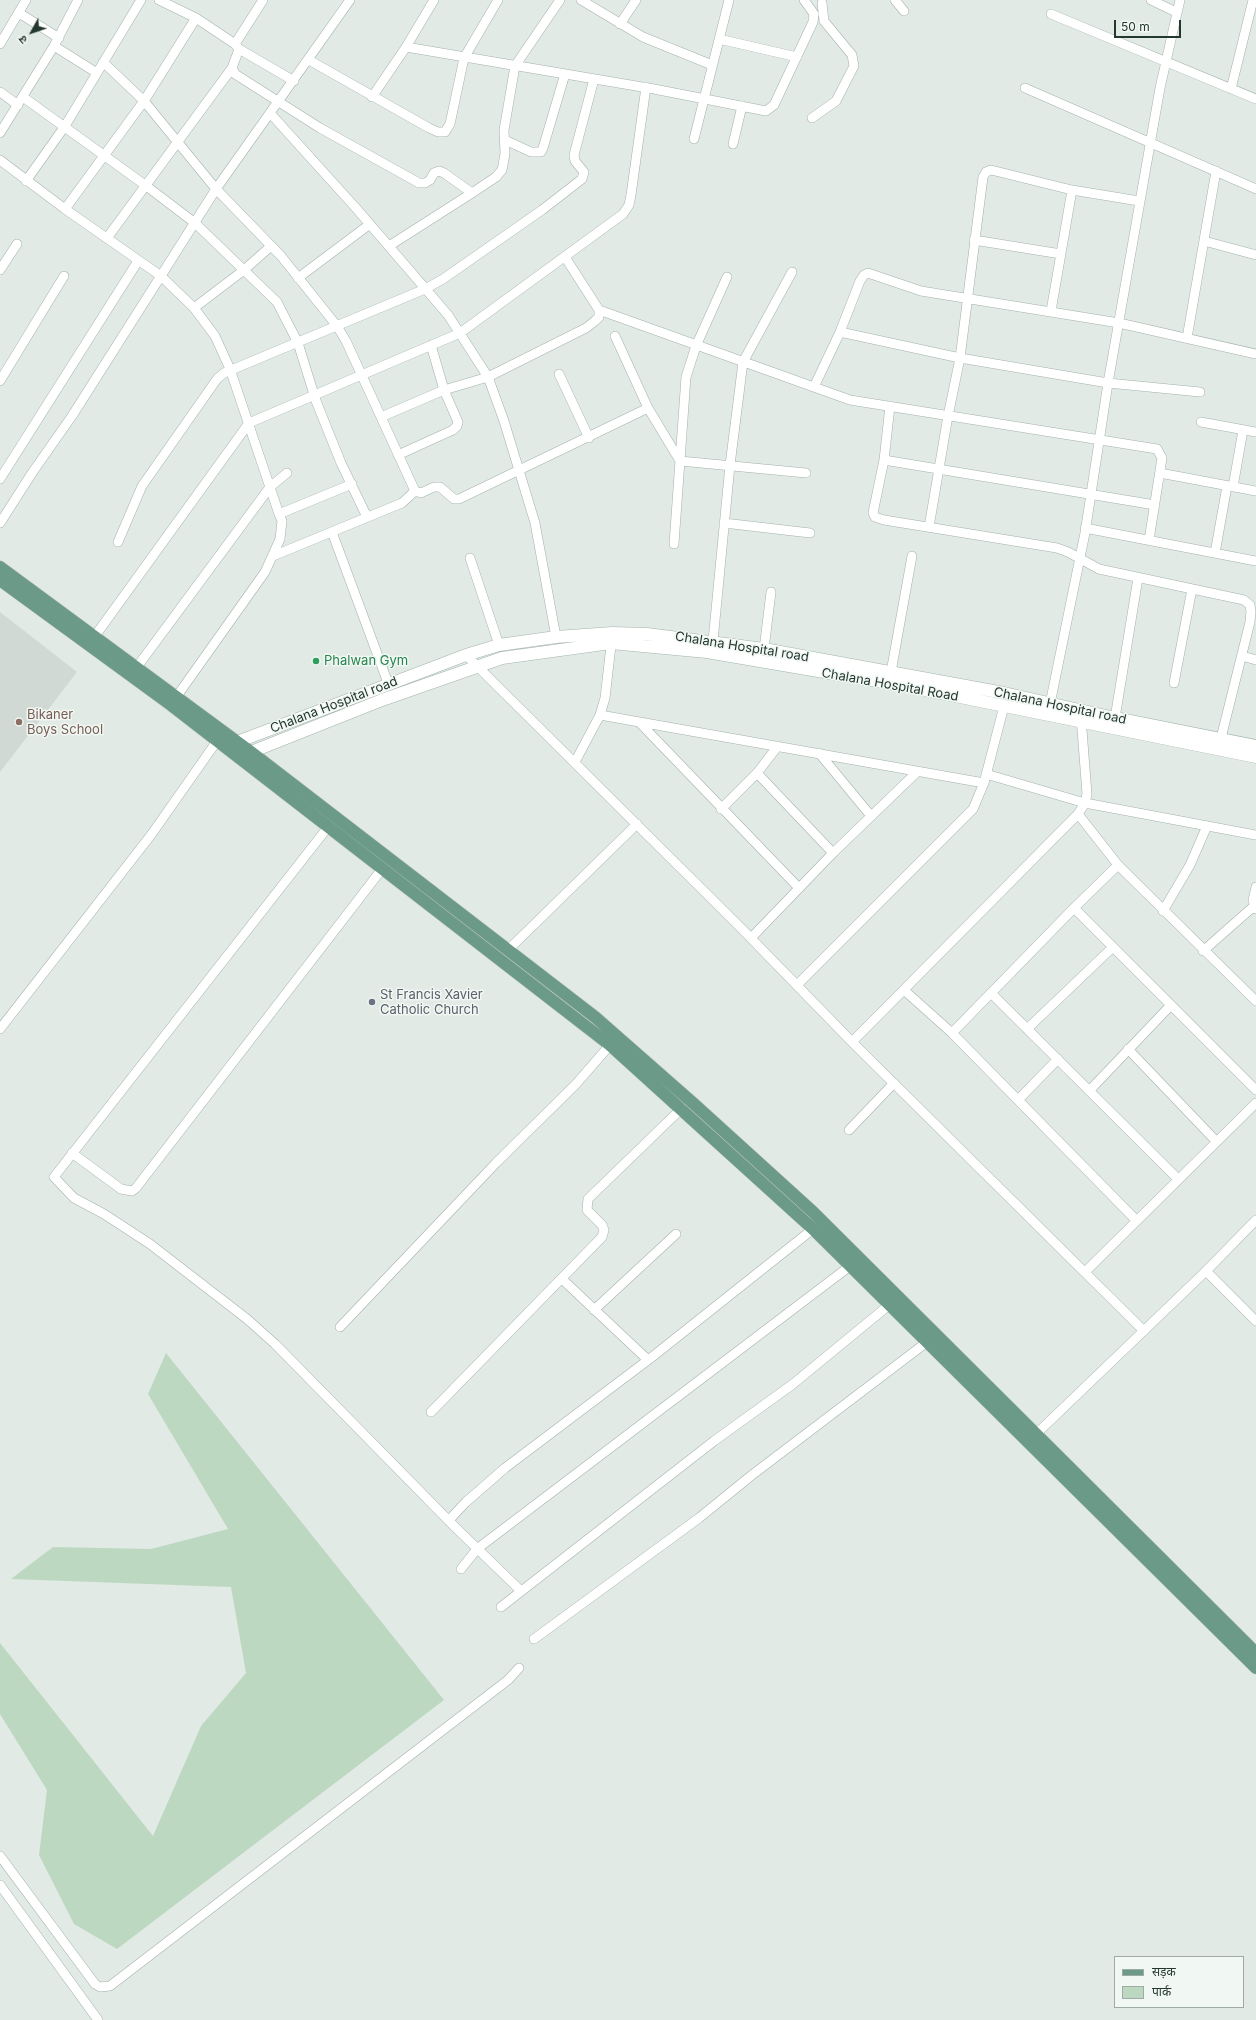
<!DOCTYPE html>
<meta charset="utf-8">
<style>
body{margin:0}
#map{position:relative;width:1256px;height:2020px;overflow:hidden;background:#e1eae5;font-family:Inter,"Noto Sans Devanagari",sans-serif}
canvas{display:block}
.legend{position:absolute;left:1114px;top:1956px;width:130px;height:52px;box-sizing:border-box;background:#f1f7f3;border:1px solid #9faba5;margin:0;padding:5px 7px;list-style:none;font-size:12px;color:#243830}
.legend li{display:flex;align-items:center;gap:8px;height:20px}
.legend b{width:20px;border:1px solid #9faba5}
.north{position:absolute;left:12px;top:12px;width:40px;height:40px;-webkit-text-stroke:3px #f1f7f3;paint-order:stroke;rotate:230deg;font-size:11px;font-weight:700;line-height:16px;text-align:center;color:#243830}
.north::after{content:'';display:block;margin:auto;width:14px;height:18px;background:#243830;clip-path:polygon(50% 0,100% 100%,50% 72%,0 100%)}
.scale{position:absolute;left:1114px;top:20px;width:67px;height:18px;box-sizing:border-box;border:2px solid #243830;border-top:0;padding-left:5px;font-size:12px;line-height:14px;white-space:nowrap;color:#243830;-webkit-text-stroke:3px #f1f7f3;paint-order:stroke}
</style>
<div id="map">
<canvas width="1256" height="2020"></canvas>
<ul class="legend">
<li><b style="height:5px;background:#6b9a88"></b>सड़क</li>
<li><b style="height:11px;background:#bdd8c1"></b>पार्क</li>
</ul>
<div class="north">उ</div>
<div class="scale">50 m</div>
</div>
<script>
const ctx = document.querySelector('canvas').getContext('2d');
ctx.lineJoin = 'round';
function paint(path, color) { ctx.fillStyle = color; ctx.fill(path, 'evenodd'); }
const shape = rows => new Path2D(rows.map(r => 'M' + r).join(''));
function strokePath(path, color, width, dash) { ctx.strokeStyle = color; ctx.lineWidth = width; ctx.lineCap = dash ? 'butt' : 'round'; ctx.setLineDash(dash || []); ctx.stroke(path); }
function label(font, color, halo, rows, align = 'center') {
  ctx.font = font + ' Inter,sans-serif'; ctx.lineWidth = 3; ctx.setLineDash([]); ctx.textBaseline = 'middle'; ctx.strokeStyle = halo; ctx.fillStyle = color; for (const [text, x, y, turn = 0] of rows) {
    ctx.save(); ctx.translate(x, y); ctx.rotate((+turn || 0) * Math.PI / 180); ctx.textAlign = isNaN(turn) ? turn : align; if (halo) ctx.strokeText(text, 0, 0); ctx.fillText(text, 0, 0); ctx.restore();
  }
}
const built = shape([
 [0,612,77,672,0,772]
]);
const green = shape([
 [166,1353,444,1700,117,1949,74,1924,39,1855,47,1790,0,1714,0,1643,153,1836,201,1726,246,1673,231,1587,11,1579,53,1547,151,1549,228,1529,148,1394]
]);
const street = shape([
 [159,0,196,18,235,44,239,49,232,68,235,74,320,128,419,183,425,183,430,180,434,173,439,171,444,173,472,193],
 [581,0,643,37,712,65],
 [895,0,904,11],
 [1151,0,1176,12],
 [19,13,59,38],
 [1051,14,1256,99],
 [620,24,636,0],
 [719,39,797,57],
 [0,44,26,0],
 [235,44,263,0],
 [54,46,97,73],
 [406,47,654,89,766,111,774,105,813,22,814,14,804,0],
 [239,49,294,81],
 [309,60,429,128,438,132,445,132,450,124,464,58,498,0],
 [103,62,144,101,216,189,281,256,337,326,346,341,415,491,421,493,434,487,440,487,454,499,459,499,648,408],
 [1025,88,1256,189],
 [1231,89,1253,0],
 [0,92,18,105],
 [23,97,145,185,195,223,277,302,298,343,316,401,341,463,367,517],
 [372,97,406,47,434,0],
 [270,113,355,207,448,315,488,377,504,421,535,523,556,637],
 [812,118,836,101,854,66,852,55,824,21,822,3],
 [0,133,54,46,78,0],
 [694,139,729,0],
 [505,140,531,152,541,152,543,148,565,74],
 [733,144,742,106],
 [0,160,65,209,161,276,194,308,215,336,230,369,279,514,282,521,280,539,265,572,177,696],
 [26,181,65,126,141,0],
 [65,209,144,101,196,18],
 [107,238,232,68],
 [974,240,1061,254],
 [1204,241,1256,255],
 [389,246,472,193,496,177,502,170,505,154,504,130,515,66,560,0],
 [0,270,17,244],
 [298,278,370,224],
 [194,308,244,270,271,246],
 [599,310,850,400,1157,449,1162,458,1149,540],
 [1051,311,1072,190],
 [840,332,960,358,1108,383,1200,392],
 [615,336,648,408,680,461,806,473],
 [1187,338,1216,171],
 [559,374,589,438],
 [0,381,64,276],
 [814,387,840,332,860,281,864,275,868,273,921,291,1119,323,1256,354],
 [890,406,884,460,873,513,875,517,884,520,1057,548,1068,552,1099,569,1244,600,1250,605,1251,611,1250,622,1221,738],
 [381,417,444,390,488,377,586,328,595,321,599,317,599,310,565,257],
 [1201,422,1256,432],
 [398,455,453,430,457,426,458,422,444,390,431,345],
 [884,460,1155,505],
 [1160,473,1256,491],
 [0,479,138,261],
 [1233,487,1243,430],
 [279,514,352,484],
 [0,523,32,473,72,416,216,189,350,0],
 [724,523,810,533],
 [929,527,948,416,960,358,983,177,986,172,991,170,1072,190,1139,201],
 [1085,528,1256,561],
 [332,532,388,683],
 [118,542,142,486,217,379,224,373,425,289,443,279,542,210,582,179,584,172,575,161,574,155,594,79],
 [674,544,686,377,696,346,727,277],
 [1215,553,1227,486],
 [273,556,402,503,415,491],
 [470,558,499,645],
 [95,636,249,423,460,333,623,214,629,205,631,195,646,87],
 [713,641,730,465,743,362,792,272],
 [764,649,771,592],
 [466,655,741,928,852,1042,1144,1331],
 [1242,656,1256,660],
 [137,667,270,487,287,473],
 [891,672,912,556],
 [1174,683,1192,589],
 [1050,704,1085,533,1108,383,1160,88,1180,0],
 [600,715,984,783],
 [1115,718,1138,578],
 [639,722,799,888],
 [819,753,871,816],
 [575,762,600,715,605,698,612,637],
 [757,773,833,853],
 [986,774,1085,803,1256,835],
 [721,809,757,773,778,746],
 [1078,814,1118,865,1256,1001],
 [328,827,54,1177,74,1198,104,1214,150,1244,247,1319,275,1344,455,1527,521,1591],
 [1256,887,1253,900,1256,909],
 [1074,908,1256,1090],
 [1163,911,1190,865,1207,826],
 [751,938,833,853,917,772],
 [508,950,637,824],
 [1203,951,1254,906],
 [797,985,973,809,984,783,1004,706],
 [905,991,952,1033,1136,1220],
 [991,993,1178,1179],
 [0,1029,151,835,217,741],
 [1027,1029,1113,947],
 [952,1033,1074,908,1118,865],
 [852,1042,1078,814,1085,803,1087,794,1081,717],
 [1128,1049,1216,1141],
 [1089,1091,1171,1005],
 [1018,1100,1058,1059],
 [849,1130,894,1083],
 [72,1153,121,1189,132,1191,136,1188,382,869],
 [1206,1271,1256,1321],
 [1085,1272,1256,1103],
 [562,1279,648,1360],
 [594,1310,676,1234],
 [340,1327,496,1163,576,1084,610,1045],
 [431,1412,602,1237,604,1230,602,1225,587,1210,588,1199,682,1108],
 [1032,1438,1206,1271,1256,1220],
 [449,1520,466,1502,505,1468,652,1357,813,1229],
 [461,1569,477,1549,850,1266],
 [501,1607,714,1441,793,1384,889,1305],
 [534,1639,699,1518,752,1475,927,1342],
 [0,1856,95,1984,100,1987,110,1986,508,1680,519,1668],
 [0,1885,98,2020]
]);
const secondary = shape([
 [230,747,237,742,466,655,499,645,556,637,612,633,647,634,764,649,1004,693,1115,718,1256,746],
 [244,758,251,752,382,700,502,658,611,643,707,652,906,686,1256,757]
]);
const primary = shape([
 [0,567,251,752,595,1017,694,1104,813,1212,1256,1653],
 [0,580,171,705,610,1045,813,1229,1256,1668]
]);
const markers = [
 [316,661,4,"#2e9e5b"],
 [19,722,4,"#8d6e63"],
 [372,1002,4,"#6b7280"]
];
const streetNames = [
 ["Chalana Hospital road",742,647,9],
 ["Chalana Hospital Road",890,685,10],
 ["Chalana Hospital road",334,705,-21],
 ["Chalana Hospital road",1060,706,12]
];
const leisureNames = [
 ["Phalwan Gym",324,661]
];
const educationNames = [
 ["Bikaner",27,715],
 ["Boys School",27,730]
];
const worshipNames = [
 ["St Francis Xavier",380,995],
 ["Catholic Church",380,1010]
];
paint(built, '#d0d9d4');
paint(green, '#bdd8c1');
strokePath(street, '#a5b1ab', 10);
strokePath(secondary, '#a2b4ab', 13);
strokePath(primary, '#c2c7c5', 13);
strokePath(street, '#fff', 9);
strokePath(secondary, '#fff', 12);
strokePath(primary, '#6b9a88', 12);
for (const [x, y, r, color] of markers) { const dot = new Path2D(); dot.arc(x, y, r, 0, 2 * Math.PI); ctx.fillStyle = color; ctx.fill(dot); strokePath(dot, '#f1f7f3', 1.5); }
label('13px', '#243830', '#f1f7f3', streetNames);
label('13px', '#27864d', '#f1f7f3', leisureNames, 'left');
label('13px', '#785e54', '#f1f7f3', educationNames, 'left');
label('13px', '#5b616d', '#f1f7f3', worshipNames, 'left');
</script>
